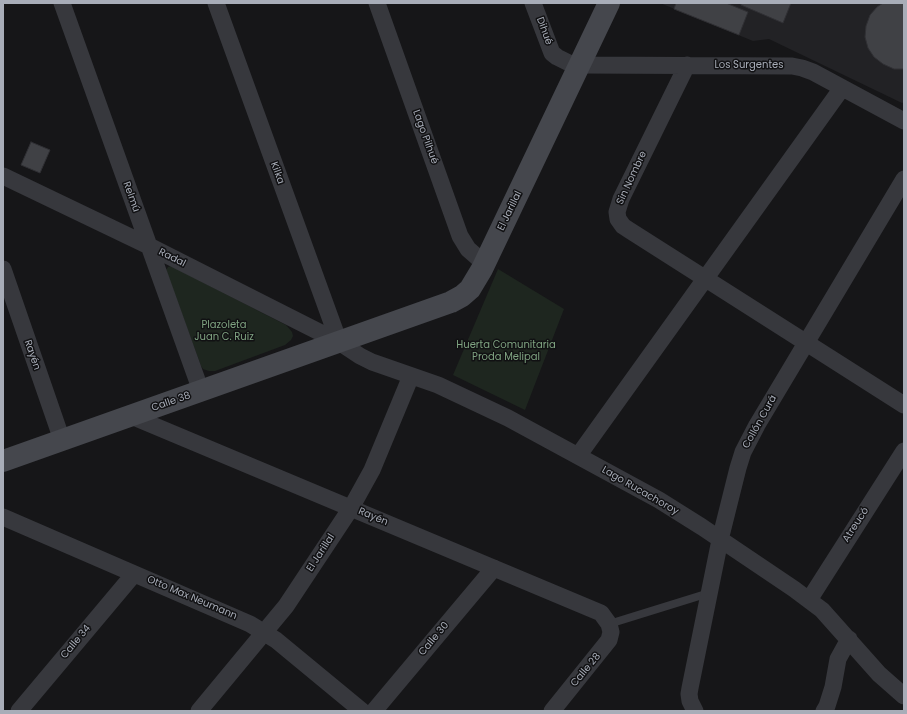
<!DOCTYPE html>
<meta charset="utf-8">
<style>
body{margin:0}
#map{position:relative;width:907px;height:714px;overflow:hidden;background:#161618;font-family:Poppins,sans-serif}
canvas{display:block}
.frame{position:absolute;inset:0;border:4px solid #a8adb8;pointer-events:none}
</style>
<div id="map">
<canvas width="907" height="714"></canvas>
<div class="frame"></div>
</div>
<script>
const ctx = document.querySelector('canvas').getContext('2d');
ctx.lineJoin = 'round';
function paint(path, color) { ctx.fillStyle = color; ctx.fill(path, 'evenodd'); }
const shape = rows => new Path2D(rows.map(r => 'M' + r).join(''));
function strokePath(path, color, width, dash) { ctx.strokeStyle = color; ctx.lineWidth = width; ctx.lineCap = dash ? 'butt' : 'round'; ctx.setLineDash(dash || []); ctx.stroke(path); }
function label(font, color, halo, rows, align = 'center') {
  ctx.font = font + ' Poppins,sans-serif'; ctx.lineWidth = 3; ctx.setLineDash([]); ctx.textBaseline = 'middle'; ctx.strokeStyle = halo; ctx.fillStyle = color; for (const [text, x, y, turn = 0] of rows) {
    ctx.save(); ctx.translate(x, y); ctx.rotate((+turn || 0) * Math.PI / 180); ctx.textAlign = isNaN(turn) ? turn : align; if (halo) ctx.strokeText(text, 0, 0); ctx.fillText(text, 0, 0); ctx.restore();
  }
}
const built = shape([
 [660,3,904,3,904,102,902,103,769,39,753,41]
]);
const green = shape([
 [171,266,286,325,292,332,293,336,291,340,285,345,215,371,209,371,203,369,201,366,166,270,168,267],
 [498,269,564,309,525,410,453,375]
]);
const building = shape([
 [676,3,726,3,748,12,739,35,674,9,676,3],
 [741,3,791,3,783,23,741,5,741,3],
 [883,3,904,3,904,69,894,69,883,64,874,57,868,48,865,37,866,26,870,15,877,7,883,3],
 [31,142,50,150,40,173,21,165,31,142]
]);
const lane = shape([
 [609,624,709,593]
]);
const street = shape([
 [62,3,201,391],
 [216,3,339,342],
 [377,3,460,236,468,249,484,263],
 [533,3,552,53,557,57,569,63,580,65,792,66,802,68,813,72,904,121],
 [687,65,621,199,617,212,618,219,623,226,629,230,904,405],
 [3,176,149,246,339,342,360,356,372,362,438,385,508,418,659,500,702,527,794,589,822,610,879,674,904,696],
 [3,269,62,440],
 [131,416,601,613,609,624,611,632,609,640,552,711],
 [578,456,842,88],
 [3,517,250,624,276,640,362,711],
 [809,600,904,451],
 [19,711,134,574],
 [199,711,286,606,351,508,372,470,411,376],
 [374,711,494,568],
 [695,711,690,701,689,694,690,688,720,540,738,468,743,452,757,425,904,179],
 [824,711,827,706,833,687,838,659,849,639]
]);
const secondary = shape([
 [3,461,451,302,462,296,470,289,482,269,609,3]
]);
const streetNames = [
 ["Dihué",544,31,70],
 ["Los Surgentes",749,65],
 ["Lago Pilhué",425,137,70],
 ["Kilka",277,173,70],
 ["Sin Nombre",632,178,-65],
 ["Relmú",131,197,70],
 ["El Jarillal",510,211,-64],
 ["Radal",172,258,27],
 ["Rayén",32,355,71],
 ["Calle 38",171,402,-19],
 ["Collón Curá",760,422,-61],
 ["Lago Rucachoroy",640,491,30],
 ["Rayén",373,517,23],
 ["Atreucó",856,525,-57],
 ["El Jarillal",321,553,-57],
 ["Otto Max Neumann",192,598,23],
 ["Calle 30",434,639,-50],
 ["Calle 34",76,642,-50],
 ["Calle 28",586,670,-50]
];
const parkNames = [
 ["Plazoleta",224,325],
 ["Juan C. Ruiz",224,337],
 ["Huerta Comunitaria",506,345],
 ["Proda Melipal",506,357]
];
paint(built, '#222225');
paint(green, '#1e261f');
paint(building, '#404145');
strokePath(building, '#303034', 1);
strokePath(lane, '#37383d', 8);
strokePath(street, '#37383d', 17);
strokePath(secondary, '#45474d', 22);
label('10px', '#a8adb8', '#111113', streetNames);
label('10px', '#7fa381', '#111113', parkNames);
</script>
